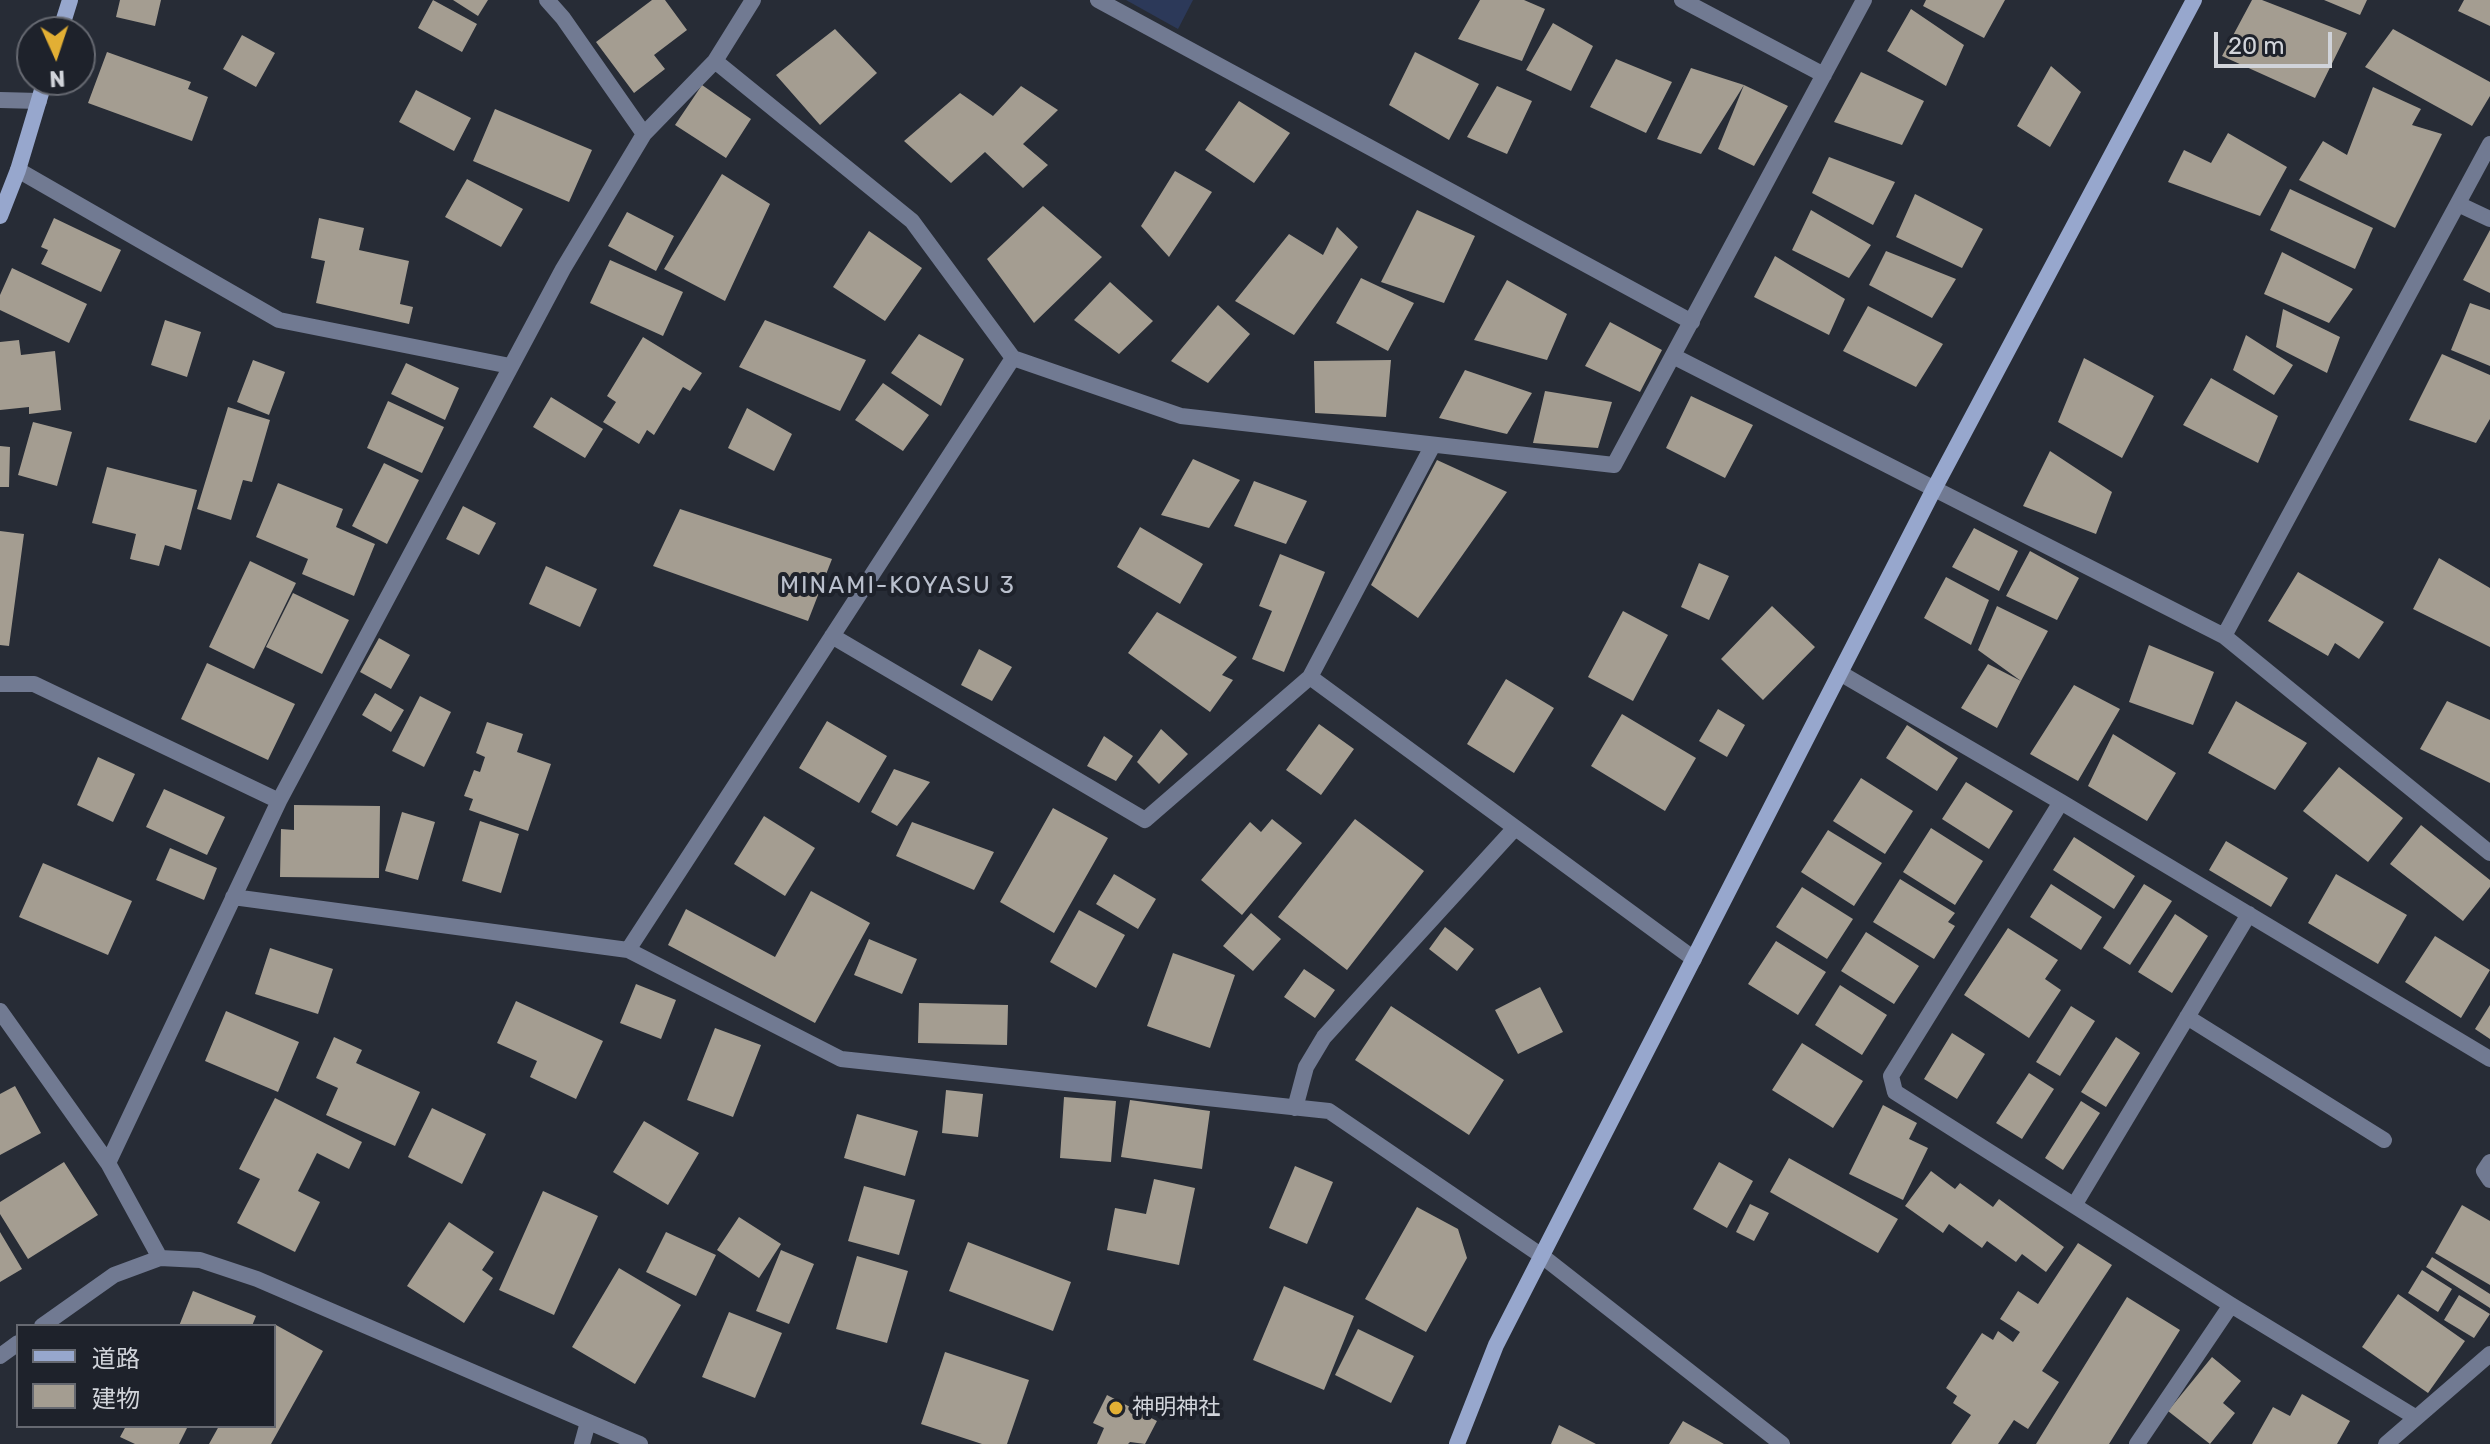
<!DOCTYPE html>
<meta charset="utf-8">
<style>
body{margin:0}
#map{position:relative;width:2490px;height:1444px;overflow:hidden;background:#272c36;font-family:Rubik,"Noto Sans JP",sans-serif}
canvas{display:block}
.legend{position:absolute;left:16px;top:1324px;width:260px;height:104px;box-sizing:border-box;background:#1e222b;border:2px solid #666971;margin:0;padding:10px 14px;list-style:none;font-size:24px;color:#d1d4da}
.legend li{display:flex;align-items:center;gap:16px;height:40px}
.legend b{width:40px;border:2px solid #666971}
.north{position:absolute;left:16px;top:16px;width:80px;height:80px;box-sizing:border-box;background:#1e222b;border:2px solid #666971;border-radius:50%;rotate:177deg;font-size:22px;font-weight:700;line-height:32px;text-align:center;color:#d1d4da}
.north::after{content:'';display:block;margin:auto;width:28px;height:36px;background:#e2af34;clip-path:polygon(50% 0,100% 100%,50% 72%,0 100%)}
.scale{position:absolute;left:2214px;top:32px;width:118px;height:36px;box-sizing:border-box;border:4px solid #d1d4da;border-top:0;padding-left:10px;font-size:24px;line-height:28px;white-space:nowrap;color:#d1d4da;-webkit-text-stroke:6px #1e222b;paint-order:stroke}
</style>
<div id="map">
<canvas width="2490" height="1444"></canvas>
<ul class="legend">
<li><b style="height:10px;background:#97a7cd"></b>道路</li>
<li><b style="height:22px;background:#a49d91"></b>建物</li>
</ul>
<div class="north">N</div>
<div class="scale">20 m</div>
</div>
<script>
const ctx = document.querySelector('canvas').getContext('2d');
ctx.lineJoin = 'round';
function paint(path, color) { ctx.fillStyle = color; ctx.fill(path, 'evenodd'); }
const shape = rows => new Path2D(rows.map(r => 'M' + r).join(''));
function strokePath(path, color, width, dash) { ctx.strokeStyle = color; ctx.lineWidth = width; ctx.lineCap = dash ? 'butt' : 'round'; ctx.setLineDash(dash || []); ctx.stroke(path); }
function label(font, color, halo, rows, align = 'center') {
  ctx.font = font + ' Rubik,"Noto Sans JP",sans-serif'; ctx.lineWidth = 8; ctx.setLineDash([]); ctx.textBaseline = 'middle'; ctx.strokeStyle = halo; ctx.fillStyle = color; for (const [text, x, y, turn = 0] of rows) {
    ctx.save(); ctx.translate(x, y); ctx.rotate((+turn || 0) * Math.PI / 180); ctx.textAlign = isNaN(turn) ? turn : align; if (halo) ctx.strokeText(text, 0, 0); ctx.fillText(text, 0, 0); ctx.restore();
  }
}
const green = shape([
 [1126,0,1193,0,1178,29]
]);
const building = shape([
 [120,0,161,0,155,26,116,17],
 [433,0,477,24,462,52,418,28],
 [453,0,488,0,478,16],
 [652,0,665,0,687,30,654,55,665,69,634,93,596,42],
 [1480,0,1524,0,1545,9,1522,61,1458,39],
 [1926,0,2005,0,1984,38,1923,6],
 [2252,0,2262,0,2347,33,2315,98,2222,56],
 [2324,0,2367,0,2360,15],
 [2464,0,2490,0,2490,26,2458,11],
 [1911,9,1964,45,1946,86,1887,51],
 [1553,23,1593,46,1571,91,1526,70],
 [835,29,877,73,820,125,776,75],
 [2393,29,2490,82,2490,96,2472,126,2365,67],
 [242,35,275,53,256,87,223,69],
 [107,52,191,82,188,89,208,97,192,141,88,103],
 [1415,52,1479,84,1449,140,1389,105],
 [1616,59,1672,82,1646,133,1590,107],
 [2051,66,2081,92,2050,147,2017,126],
 [1691,68,1744,85,1701,154,1657,139],
 [1861,72,1924,101,1902,145,1834,122],
 [702,85,751,119,726,158,675,125],
 [1744,85,1788,106,1754,166,1718,149],
 [1021,86,1058,110,1023,144,1048,165,1023,188,985,152,951,183,904,141,960,93,993,116],
 [1497,86,1532,101,1507,154,1467,137],
 [2373,87,2421,109,2412,125,2442,134,2395,228,2299,180,2323,141,2347,155],
 [416,90,471,118,454,151,399,122],
 [1239,101,1290,133,1254,183,1205,150],
 [495,109,592,150,569,202,473,161],
 [2228,133,2287,167,2260,216,2168,182,2184,150,2211,163],
 [1829,157,1895,182,1873,225,1812,193],
 [1175,171,1212,192,1169,257,1141,226],
 [722,174,770,204,725,301,664,269],
 [467,179,523,209,501,247,445,217],
 [2290,189,2373,228,2355,269,2270,230],
 [1915,194,1983,229,1962,268,1896,237],
 [1043,206,1102,257,1034,323,987,259],
 [1417,210,1475,236,1444,303,1381,282],
 [1811,210,1871,245,1849,278,1792,250],
 [627,212,674,236,656,271,608,246],
 [54,218,121,250,101,292,41,264,48,250,41,247],
 [319,218,364,228,359,250,409,261,400,304,413,307,409,324,316,303,325,261,311,258],
 [1337,227,1358,247,1294,335,1235,301,1289,234,1323,255],
 [2490,230,2490,293,2463,280],
 [869,231,922,268,885,321,833,287],
 [1886,251,1956,279,1932,318,1869,285],
 [2282,252,2353,289,2329,323,2264,294],
 [1775,256,1845,299,1829,335,1754,297],
 [610,260,683,292,663,336,590,303],
 [12,268,87,304,69,343,0,310,0,295],
 [1361,278,1414,303,1388,351,1336,323],
 [1507,280,1567,314,1547,360,1474,340],
 [1110,282,1153,321,1119,354,1074,320],
 [2470,303,2490,310,2490,366,2451,350],
 [1218,305,1250,334,1208,383,1171,361],
 [1868,306,1943,344,1916,387,1843,351],
 [2283,309,2340,337,2327,373,2276,347],
 [165,320,201,332,187,377,151,365],
 [765,320,866,360,840,411,739,367],
 [1610,322,1662,350,1640,392,1585,366],
 [919,334,964,359,941,406,891,373],
 [2246,335,2293,365,2274,395,2233,370],
 [643,337,702,373,690,391,683,387,654,435,647,430,639,444,603,422,616,402,607,396],
 [19,340,21,355,55,351,61,410,29,414,29,407,0,410,0,342],
 [2442,354,2490,375,2490,419,2476,443,2409,420],
 [2084,358,2154,396,2122,458,2058,422],
 [253,360,285,372,269,415,237,402],
 [1391,360,1386,417,1315,413,1314,361],
 [406,363,459,388,445,420,391,394],
 [1465,370,1532,393,1507,434,1439,418],
 [2211,378,2278,416,2258,463,2183,425],
 [883,383,929,415,903,451,855,420],
 [1545,391,1612,402,1598,448,1533,443],
 [1691,396,1753,425,1725,478,1666,448],
 [551,397,603,429,585,458,533,427],
 [388,401,444,427,422,473,367,448],
 [228,407,270,420,252,482,243,480,231,520,197,509],
 [747,408,792,434,774,471,728,448],
 [33,422,72,432,57,486,18,475],
 [0,446,10,447,9,487,0,487],
 [2050,451,2112,492,2096,534,2023,506],
 [1193,459,1240,480,1209,528,1161,515],
 [1437,460,1507,492,1418,618,1371,585],
 [384,463,419,480,387,544,352,526],
 [107,467,197,490,181,550,165,545,159,566,130,559,136,534,92,523],
 [1254,481,1307,501,1286,544,1234,526],
 [278,483,343,509,336,527,375,544,354,596,302,574,308,559,256,537],
 [463,506,496,523,479,555,446,539],
 [680,509,832,559,808,621,653,566],
 [1140,527,1203,564,1180,604,1117,567],
 [1974,528,2018,551,1999,591,1952,567],
 [0,531,24,534,9,646,0,645],
 [2030,551,2079,578,2057,620,2006,596],
 [1280,554,1325,572,1284,672,1252,659,1272,611,1259,606],
 [2439,558,2490,588,2490,647,2413,609],
 [250,561,296,583,254,669,209,647],
 [1699,563,1729,576,1709,620,1681,607],
 [546,566,597,589,580,627,529,604],
 [2298,572,2384,622,2359,659,2335,643,2328,656,2268,621],
 [1946,577,1989,600,1971,645,1924,618],
 [293,593,349,620,322,674,266,647],
 [1772,606,1815,647,1763,700,1721,659],
 [1997,606,2048,631,2021,681,1978,650],
 [1623,611,1668,635,1633,701,1588,677],
 [1157,612,1237,657,1222,675,1233,680,1210,712,1128,653],
 [379,638,410,655,391,689,360,672],
 [2149,645,2214,672,2193,725,2129,702],
 [979,649,1012,667,992,701,961,685],
 [207,663,295,704,268,760,181,719],
 [1988,664,2021,681,1997,728,1961,708],
 [1506,679,1554,708,1514,773,1467,744],
 [2074,685,2120,709,2078,781,2030,754],
 [375,693,404,710,391,732,362,715],
 [420,696,451,712,424,767,392,751],
 [2236,701,2307,743,2275,790,2208,753],
 [2447,701,2490,720,2490,783,2420,749],
 [1718,709,1745,725,1727,757,1699,741],
 [1622,714,1696,758,1665,811,1591,766],
 [827,721,887,756,859,803,799,768],
 [487,722,523,734,517,752,551,764,528,831,469,810,473,799,464,796,474,770,480,772,485,757,476,753],
 [1319,724,1354,749,1321,795,1286,770],
 [1907,725,1958,758,1937,791,1886,758],
 [1161,729,1188,754,1159,784,1137,762],
 [2113,734,2176,773,2147,821,2088,786],
 [1104,736,1133,756,1116,781,1087,766],
 [98,757,135,774,113,822,77,805],
 [2339,767,2403,818,2368,862,2303,811],
 [894,769,930,782,897,826,871,812],
 [1861,778,1913,811,1885,854,1833,821],
 [1966,782,2013,811,1989,849,1942,819],
 [164,789,225,817,207,855,146,827],
 [294,805,380,806,379,878,280,877,281,829,294,830],
 [1053,808,1108,838,1054,933,1000,902],
 [402,812,435,822,418,880,385,871],
 [764,816,815,848,785,896,734,864],
 [1272,819,1302,843,1242,915,1201,880,1250,822,1261,832],
 [1355,819,1424,871,1347,970,1278,917],
 [480,821,519,834,501,893,462,881],
 [912,822,994,852,974,890,896,856],
 [2421,825,2490,880,2490,887,2463,921,2390,864],
 [1931,828,1983,861,1955,905,1903,872],
 [1828,830,1882,863,1854,906,1801,872],
 [2074,837,2135,876,2114,909,2053,870],
 [2226,841,2288,878,2271,907,2209,870],
 [170,848,217,868,204,900,156,880],
 [43,863,132,901,108,955,19,917],
 [1114,874,1156,899,1138,929,1096,904],
 [2336,874,2407,915,2378,964,2308,923],
 [1900,879,1955,913,1948,922,1955,926,1934,959,1873,922],
 [2051,884,2102,917,2081,950,2030,917],
 [2144,884,2172,901,2130,965,2103,948],
 [1802,887,1853,919,1827,959,1776,927],
 [811,891,870,923,815,1023,668,945,686,909,775,957],
 [1079,910,1125,935,1096,988,1050,962],
 [1251,913,1281,939,1253,971,1223,946],
 [2175,914,2208,936,2172,993,2138,972],
 [1445,927,1474,949,1457,971,1429,949],
 [2008,928,2058,960,2045,979,2061,990,2029,1038,1964,995],
 [1866,932,1919,966,1894,1004,1841,971],
 [2435,936,2490,970,2461,1018,2405,982],
 [869,939,917,959,902,994,854,975],
 [1776,941,1826,972,1798,1015,1748,984],
 [270,948,333,969,318,1014,255,994],
 [1173,953,1235,975,1210,1048,1147,1026],
 [1304,969,1335,990,1315,1018,1284,997],
 [636,984,676,1000,661,1039,620,1023],
 [1840,985,1887,1015,1862,1055,1815,1025],
 [1540,987,1563,1032,1518,1054,1495,1010],
 [516,1001,603,1041,576,1099,530,1077,537,1061,497,1043],
 [919,1003,1008,1005,1007,1045,918,1043],
 [2490,1005,2490,1039,2475,1029],
 [1391,1006,1504,1080,1469,1135,1355,1060],
 [2071,1006,2095,1021,2060,1076,2036,1062],
 [226,1011,299,1042,278,1092,205,1061],
 [715,1028,761,1045,733,1117,687,1100],
 [1952,1033,1985,1054,1957,1099,1924,1079],
 [334,1037,362,1050,356,1063,420,1092,395,1146,326,1115,338,1088,316,1078],
 [2116,1037,2140,1053,2106,1107,2081,1092],
 [1802,1043,1863,1081,1833,1128,1772,1090],
 [2029,1073,2054,1089,2022,1139,1996,1123],
 [15,1086,41,1133,0,1155,0,1094],
 [946,1090,983,1094,978,1137,942,1133],
 [1064,1097,1116,1101,1111,1162,1060,1158],
 [275,1098,362,1142,349,1169,317,1153,298,1191,320,1202,295,1252,237,1223,260,1179,239,1169],
 [1130,1100,1210,1111,1202,1169,1121,1157],
 [2081,1101,2100,1113,2063,1170,2045,1158],
 [1883,1105,1917,1123,1909,1139,1928,1148,1903,1200,1849,1174],
 [432,1108,486,1134,462,1184,408,1157],
 [857,1114,918,1131,905,1176,844,1158],
 [644,1121,699,1153,668,1205,613,1172],
 [1789,1158,1898,1219,1878,1253,1770,1192],
 [64,1162,98,1215,28,1259,0,1214,0,1202],
 [1719,1162,1753,1181,1727,1228,1693,1209],
 [1295,1166,1333,1182,1307,1244,1269,1228],
 [1931,1171,1955,1189,1960,1183,1993,1207,1999,1199,2064,1247,2046,1272,2022,1254,2016,1262,1987,1241,1982,1248,1949,1224,1943,1233,1905,1206],
 [1154,1179,1195,1188,1179,1265,1107,1250,1115,1208,1146,1214],
 [864,1186,915,1200,899,1255,848,1241],
 [543,1191,598,1216,554,1315,499,1290],
 [1750,1204,1769,1213,1754,1241,1736,1232],
 [2462,1205,2490,1221,2490,1285,2435,1253],
 [1417,1207,1458,1229,1467,1258,1426,1332,1365,1299],
 [739,1217,781,1244,759,1278,717,1250],
 [449,1222,494,1252,482,1270,493,1278,464,1323,407,1286],
 [0,1232,22,1269,0,1282],
 [666,1232,716,1255,696,1296,646,1272],
 [968,1242,1071,1282,1053,1331,949,1291],
 [2078,1243,2112,1265,2042,1371,2059,1382,2028,1429,2014,1420,1998,1444,1951,1444,1971,1415,1953,1403,1957,1396,1946,1388,1982,1333,1993,1340,1998,1331,2013,1342,2020,1332,2000,1319,2018,1291,2038,1304],
 [781,1250,814,1264,789,1324,756,1311],
 [857,1256,908,1271,887,1343,836,1329],
 [2432,1257,2490,1294,2490,1308,2426,1267],
 [619,1268,681,1305,635,1384,572,1347],
 [2422,1270,2452,1289,2438,1312,2408,1293],
 [1284,1286,1354,1316,1324,1390,1253,1360],
 [193,1291,256,1316,252,1326,179,1326],
 [2398,1294,2465,1341,2428,1393,2362,1347],
 [2459,1295,2490,1314,2474,1338,2444,1320],
 [2127,1297,2180,1330,2109,1444,2036,1444],
 [729,1312,782,1333,755,1398,702,1377],
 [276,1325,323,1351,271,1444,209,1444,219,1426,274,1426],
 [1358,1329,1414,1356,1391,1403,1335,1375],
 [945,1352,1029,1380,1007,1444,982,1444,921,1424],
 [2212,1357,2241,1381,2223,1403,2235,1413,2210,1444,2168,1411],
 [2302,1394,2350,1421,2337,1444,2252,1444,2273,1407,2290,1416],
 [1107,1395,1157,1421,1145,1444,1130,1442,1128,1444,1097,1444,1104,1428,1093,1423],
 [1683,1421,1724,1444,1669,1444],
 [1559,1425,1596,1444,1551,1444],
 [126,1426,188,1426,179,1444,135,1444,120,1437]
]);
const street = shape([
 [547,0,563,18,644,134],
 [1098,0,1692,322],
 [1682,0,1824,75],
 [715,61,912,221,1013,358,1181,416,1614,465,1864,0],
 [0,100,39,101],
 [18,170,279,320,510,366],
 [2458,204,2490,219],
 [1673,356,2224,636,2490,853],
 [832,636,1145,820,1310,677,1433,445],
 [2224,636,2490,144],
 [1840,673,2061,802,2490,1059],
 [1310,677,1694,959],
 [0,684,34,684,279,801],
 [2061,802,1891,1076,1895,1092,2231,1305,2415,1417],
 [233,897,628,950,841,1059,1329,1111,1542,1256,1782,1444],
 [628,950,1013,358],
 [0,1011,108,1163,160,1258],
 [2187,1017,2384,1140],
 [1295,1108,1306,1067,1324,1037,1515,828],
 [2490,1162,2484,1171,2490,1180],
 [108,1163,279,801,563,269,644,134,715,61,753,0],
 [2075,1204,2249,914],
 [42,1326,114,1275,160,1258,200,1260,257,1279,640,1444],
 [0,1356,18,1343],
 [582,1444,588,1422],
 [2137,1444,2231,1305],
 [2386,1444,2490,1354]
]);
const secondary = shape([
 [60,32,70,0],
 [0,216,18,170,45,80],
 [1457,1444,1496,1345,1935,487,2194,0]
]);
const markers = [
 [1116,1408,8,"#e2af34"]
];
const poiNames = [
 ["神明神社",1132,1408]
];
const neighbourhoodNames = [
 ["MINAMI-KOYASU 3",898,586]
];
paint(green, '#2c3959');
paint(building, '#a49d91');
strokePath(street, '#717a92', 16);
strokePath(secondary, '#97a7cd', 16);
for (const [x, y, r, color] of markers) { const dot = new Path2D(); dot.arc(x, y, r, 0, 2 * Math.PI); ctx.fillStyle = color; ctx.fill(dot); strokePath(dot, '#1e222b', 3); }
label('22px', '#d1d4da', '#1e222b', poiNames, 'left');
ctx.letterSpacing = '2px';
label('24px', '#bac0cd', '#1e222b', neighbourhoodNames);
ctx.letterSpacing = '0px';
</script>
